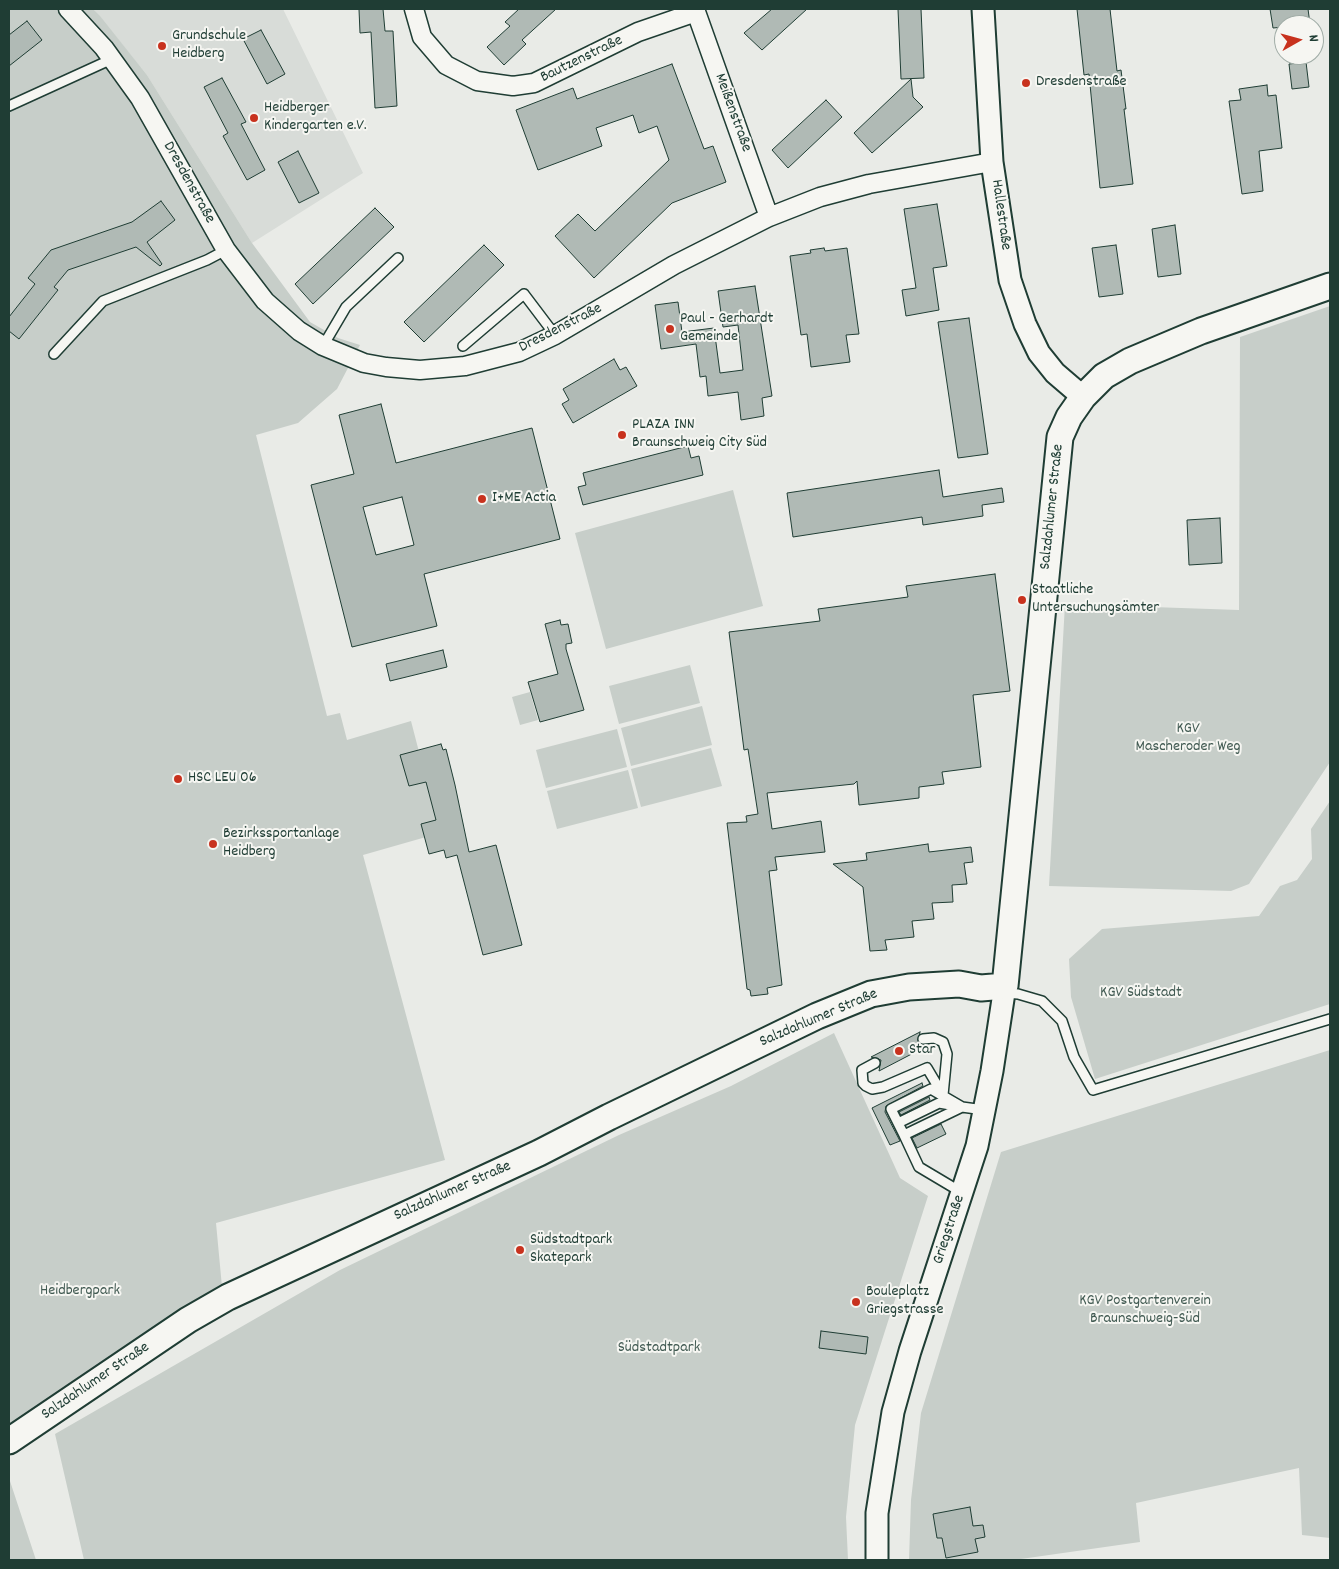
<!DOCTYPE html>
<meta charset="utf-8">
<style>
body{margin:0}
#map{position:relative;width:1339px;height:1569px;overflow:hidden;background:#e9ebe7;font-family:Dekko,sans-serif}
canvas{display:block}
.frame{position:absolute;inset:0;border:10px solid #1f3d34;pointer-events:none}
.north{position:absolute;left:1274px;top:15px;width:50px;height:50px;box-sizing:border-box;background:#f6f6f2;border:1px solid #a0aca6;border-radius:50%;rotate:83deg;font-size:14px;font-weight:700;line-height:20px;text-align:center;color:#1f3d34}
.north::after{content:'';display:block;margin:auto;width:18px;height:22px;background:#c8321e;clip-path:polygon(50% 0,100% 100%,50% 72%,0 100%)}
</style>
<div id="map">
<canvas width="1339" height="1569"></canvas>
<div class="frame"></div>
<div class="north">N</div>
</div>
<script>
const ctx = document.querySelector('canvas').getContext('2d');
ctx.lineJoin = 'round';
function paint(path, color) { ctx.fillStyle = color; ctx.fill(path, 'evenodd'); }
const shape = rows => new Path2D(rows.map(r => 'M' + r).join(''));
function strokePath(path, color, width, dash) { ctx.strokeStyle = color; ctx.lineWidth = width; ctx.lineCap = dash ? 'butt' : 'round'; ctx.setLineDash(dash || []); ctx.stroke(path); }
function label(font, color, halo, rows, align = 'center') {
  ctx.font = font + ' Dekko,sans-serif'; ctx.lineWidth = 4; ctx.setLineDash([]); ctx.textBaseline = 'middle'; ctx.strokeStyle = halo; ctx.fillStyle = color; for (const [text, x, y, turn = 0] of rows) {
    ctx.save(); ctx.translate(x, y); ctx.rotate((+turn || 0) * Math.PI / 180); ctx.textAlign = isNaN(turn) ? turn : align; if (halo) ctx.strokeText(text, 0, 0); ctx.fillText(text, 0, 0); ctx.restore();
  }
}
const built = shape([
 [93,9,283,9,363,173,252,243,147,75]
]);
const green = shape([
 [9,9,93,9,100,16,147,75,252,243,310,322,338,338,360,345,337,389,298,423,256,435,327,716,340,713,347,740,411,721,440,833,363,855,445,1160,216,1223,222,1287,163,1320,24,1418,9,1441],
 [1330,306,1330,762,1249,884,1231,891,1049,886,1065,604,1239,610,1240,337],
 [733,490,763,606,606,649,575,533],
 [690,665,700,703,619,724,609,686],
 [530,692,538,720,520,725,512,697],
 [702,706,712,745,631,766,621,728],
 [617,729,627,767,546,788,536,750],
 [711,748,722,786,641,807,631,769],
 [628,770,638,808,557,829,547,791],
 [1330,801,1330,1004,1095,1079,1071,997,1069,959,1102,929,1259,916,1280,886,1297,880,1312,859,1311,829],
 [834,1033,900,1178,928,1196,855,1425,846,1517,848,1560,84,1560,55,1434,340,1270,619,1135,731,1086],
 [1330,1050,1330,1538,1302,1535,1299,1468,1136,1503,1140,1542,1014,1560,909,1560,911,1500,921,1413,1001,1152],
 [9,1478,36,1560,9,1560]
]);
const building = shape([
 [359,9,383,9,385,31,393,31,397,106,375,108,371,32,360,33,359,9],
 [519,9,556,9,522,40,526,44,504,65,487,47,510,26,505,22,519,9],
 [772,9,807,9,762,50,744,33,772,9],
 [898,9,921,9,924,78,901,79,898,9],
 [1077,9,1110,9,1117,71,1121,70,1126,109,1124,109,1133,184,1100,188,1089,74,1084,75,1077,9],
 [1270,9,1308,9,1310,24,1284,25,1284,27,1273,28,1270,9],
 [27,21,42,40,9,66,9,35,27,21],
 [261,30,285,74,267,84,243,39,261,30],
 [1306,62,1309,87,1292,89,1289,64,1306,62],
 [672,64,704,149,713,146,726,182,672,203,594,278,555,236,578,214,595,231,669,160,657,126,639,133,633,115,596,128,602,146,538,170,516,110,573,88,577,99,672,64],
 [222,78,246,122,241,124,265,170,247,180,223,136,228,133,204,87,222,78],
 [911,79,913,97,923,107,872,153,854,133,911,79],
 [1267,85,1268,96,1276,95,1282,148,1259,151,1263,191,1242,194,1229,101,1241,100,1239,89,1267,85],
 [826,100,842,117,788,168,772,150,826,100],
 [298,151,319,193,299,203,278,162,298,151],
 [161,201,175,220,147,242,162,264,160,266,136,247,68,270,54,287,58,290,19,339,9,331,9,317,35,284,28,278,51,250,132,222,161,201],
 [937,204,947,266,933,268,939,310,906,316,902,290,916,288,904,209,937,204],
 [375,208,394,227,313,304,295,284,375,208],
 [1175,225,1181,274,1158,277,1152,229,1175,225],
 [484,245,504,265,424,342,404,322,484,245],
 [1116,245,1123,294,1099,297,1092,248,1116,245],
 [824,248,825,251,847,248,859,334,846,335,850,362,811,367,807,334,801,335,790,256,811,253,810,250,824,248],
 [755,286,772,396,762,398,764,416,741,420,738,392,708,396,706,376,700,377,696,344,661,349,655,305,678,302,682,332,714,328,720,373,743,370,738,325,723,327,718,291,755,286],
 [969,318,988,454,958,458,938,322,969,318],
 [614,359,620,370,626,367,637,386,573,423,562,404,569,400,563,389,614,359],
 [381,404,396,463,532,428,560,539,424,574,437,626,352,647,311,485,354,474,339,415,381,404],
 [402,497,414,545,376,555,363,507,402,497],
 [688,446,691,458,699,456,703,475,583,505,578,487,586,485,583,473,688,446],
 [939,470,943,497,1002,488,1004,502,982,505,983,516,923,525,922,517,793,537,787,493,939,470],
 [1220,518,1222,563,1189,565,1187,520,1220,518],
 [995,574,1010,691,973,695,981,767,942,772,944,784,919,787,919,798,859,805,857,781,854,784,767,793,772,829,821,821,825,852,775,857,777,870,769,871,782,985,767,988,768,994,751,996,750,990,747,989,727,823,747,822,746,816,758,814,748,749,744,750,729,632,820,621,818,609,908,597,906,586,995,574],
 [560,620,561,625,568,624,572,643,566,644,566,649,584,710,540,722,528,682,558,674,545,624,560,620],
 [443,650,447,667,390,681,386,664,443,650],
 [441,744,443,750,446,749,455,785,469,852,496,845,522,945,483,955,457,855,446,858,444,850,429,854,421,824,436,820,426,782,409,786,400,755,441,744],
 [928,844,929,852,971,847,973,862,964,863,967,884,952,885,953,902,932,903,934,919,912,921,914,937,885,940,887,950,870,951,863,887,833,864,867,860,866,853,928,844],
 [920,1032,918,1042,927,1046,879,1071,881,1060,871,1057,920,1032],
 [922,1083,923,1086,886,1106,885,1112,900,1141,890,1145,872,1108,922,1083],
 [929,1097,930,1100,901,1115,899,1112,929,1097],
 [941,1124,946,1134,917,1148,912,1138,941,1124],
 [821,1331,868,1337,866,1354,819,1348,821,1331],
 [970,1507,973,1526,983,1525,985,1537,975,1539,978,1552,946,1558,942,1538,937,1538,933,1514,970,1507]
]);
const service = shape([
 [9,106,112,59],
 [323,346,346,307,398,258],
 [463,346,524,294,555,335],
 [54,354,103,301,207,260,226,250],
 [1005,993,1018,994,1042,1001,1062,1021,1074,1057,1093,1090,1330,1019],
 [875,1063,862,1070,863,1083,866,1086,872,1089,883,1087,927,1068,943,1095,947,1054,943,1042,934,1038,923,1039],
 [898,1123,891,1109,931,1089,962,1107,939,1103,898,1123,904,1135],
 [961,1192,919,1167,904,1135,962,1107,984,1110]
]);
const minor = shape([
 [68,9,104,48,140,98,226,250,265,301,299,331,323,346,364,363,386,367,420,370,465,366,519,352,555,335,674,265,769,217,820,197,869,184,992,162],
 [414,9,422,37,446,65,477,81,513,86,534,83,638,32,696,12],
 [695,9,769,217]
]);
const tertiary = shape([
 [983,9,992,162,1010,280,1025,324,1039,353,1055,373,1083,397],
 [877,1560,877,1513,893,1412,910,1351,977,1146,992,1071,1005,986]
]);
const secondary = shape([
 [9,1441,188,1320,228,1297,539,1153,609,1117,817,1016,871,994,909,987,959,984,981,988,1005,986,1060,437,1069,417,1083,397,1104,376,1130,361,1201,331,1330,286]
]);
const markers = [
 [162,46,5,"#c8321e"],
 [1026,83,5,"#c8321e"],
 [254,118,5,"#c8321e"],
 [670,329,5,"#c8321e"],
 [622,435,5,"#c8321e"],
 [482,499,5,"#c8321e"],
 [1022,600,5,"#c8321e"],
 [178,779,5,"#c8321e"],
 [213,844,5,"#c8321e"],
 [899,1051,5,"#c8321e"],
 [520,1250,5,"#c8321e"],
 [856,1302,5,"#c8321e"]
];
const poiNames = [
 ["Grundschule",172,37],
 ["Heidberg",172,55],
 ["Dresdenstraße",1036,83],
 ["Heidberger",264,109],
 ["Kindergarten e.V.",264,127],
 ["Paul - Gerhardt",680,320],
 ["Gemeinde",680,338],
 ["PLAZA INN",632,426],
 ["Braunschweig City Süd",632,444],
 ["I+ME Actia",492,499],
 ["Staatliche",1032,591],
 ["Untersuchungsämter",1032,609],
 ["HSC LEU 06",188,779],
 ["Bezirkssportanlage",223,835],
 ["Heidberg",223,853],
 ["Star",909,1051],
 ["Südstadtpark",530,1241],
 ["Skatepark",530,1259],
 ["Bouleplatz",866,1293],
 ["Griegstrasse",866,1311]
];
const streetNames = [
 ["Bautzenstraße",582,60,-26],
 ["Meißenstraße",732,113,70],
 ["Dresdenstraße",188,183,61],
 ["Hallestraße",1000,215,82],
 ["Dresdenstraße",561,329,-27],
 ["Salzdahlumer Straße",1053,507,-84],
 ["Salzdahlumer Straße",819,1019,-23],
 ["Salzdahlumer Straße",453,1192,-24],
 ["Griegstraße",950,1230,-72],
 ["Salzdahlumer Straße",96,1382,-34]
];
const parkNames = [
 ["KGV",1188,730],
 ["Mascheroder Weg",1188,748],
 ["KGV Südstadt",1141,994],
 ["Heidbergpark",80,1292],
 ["KGV Postgartenverein",1145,1302],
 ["Braunschweig-Süd",1145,1320],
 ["Südstadtpark",659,1349]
];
paint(built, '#d8dcd8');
paint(green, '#c7cec9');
paint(building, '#b0bab5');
strokePath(building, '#1f3d34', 1);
strokePath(service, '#1f3d34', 12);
strokePath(minor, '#1f3d34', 21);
strokePath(tertiary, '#1f3d34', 25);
strokePath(secondary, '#1f3d34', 29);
strokePath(service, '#f6f6f2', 9);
strokePath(minor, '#f6f6f2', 18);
strokePath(tertiary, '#f6f6f2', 21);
strokePath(secondary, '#f6f6f2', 25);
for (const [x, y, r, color] of markers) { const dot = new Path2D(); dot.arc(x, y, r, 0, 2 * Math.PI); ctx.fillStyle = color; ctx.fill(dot); strokePath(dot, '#f6f6f2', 2); }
label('16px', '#1f3d34', '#f6f6f2', poiNames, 'left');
label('16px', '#1f3d34', '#f6f6f2', streetNames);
label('16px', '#415a52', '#f6f6f2', parkNames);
</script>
